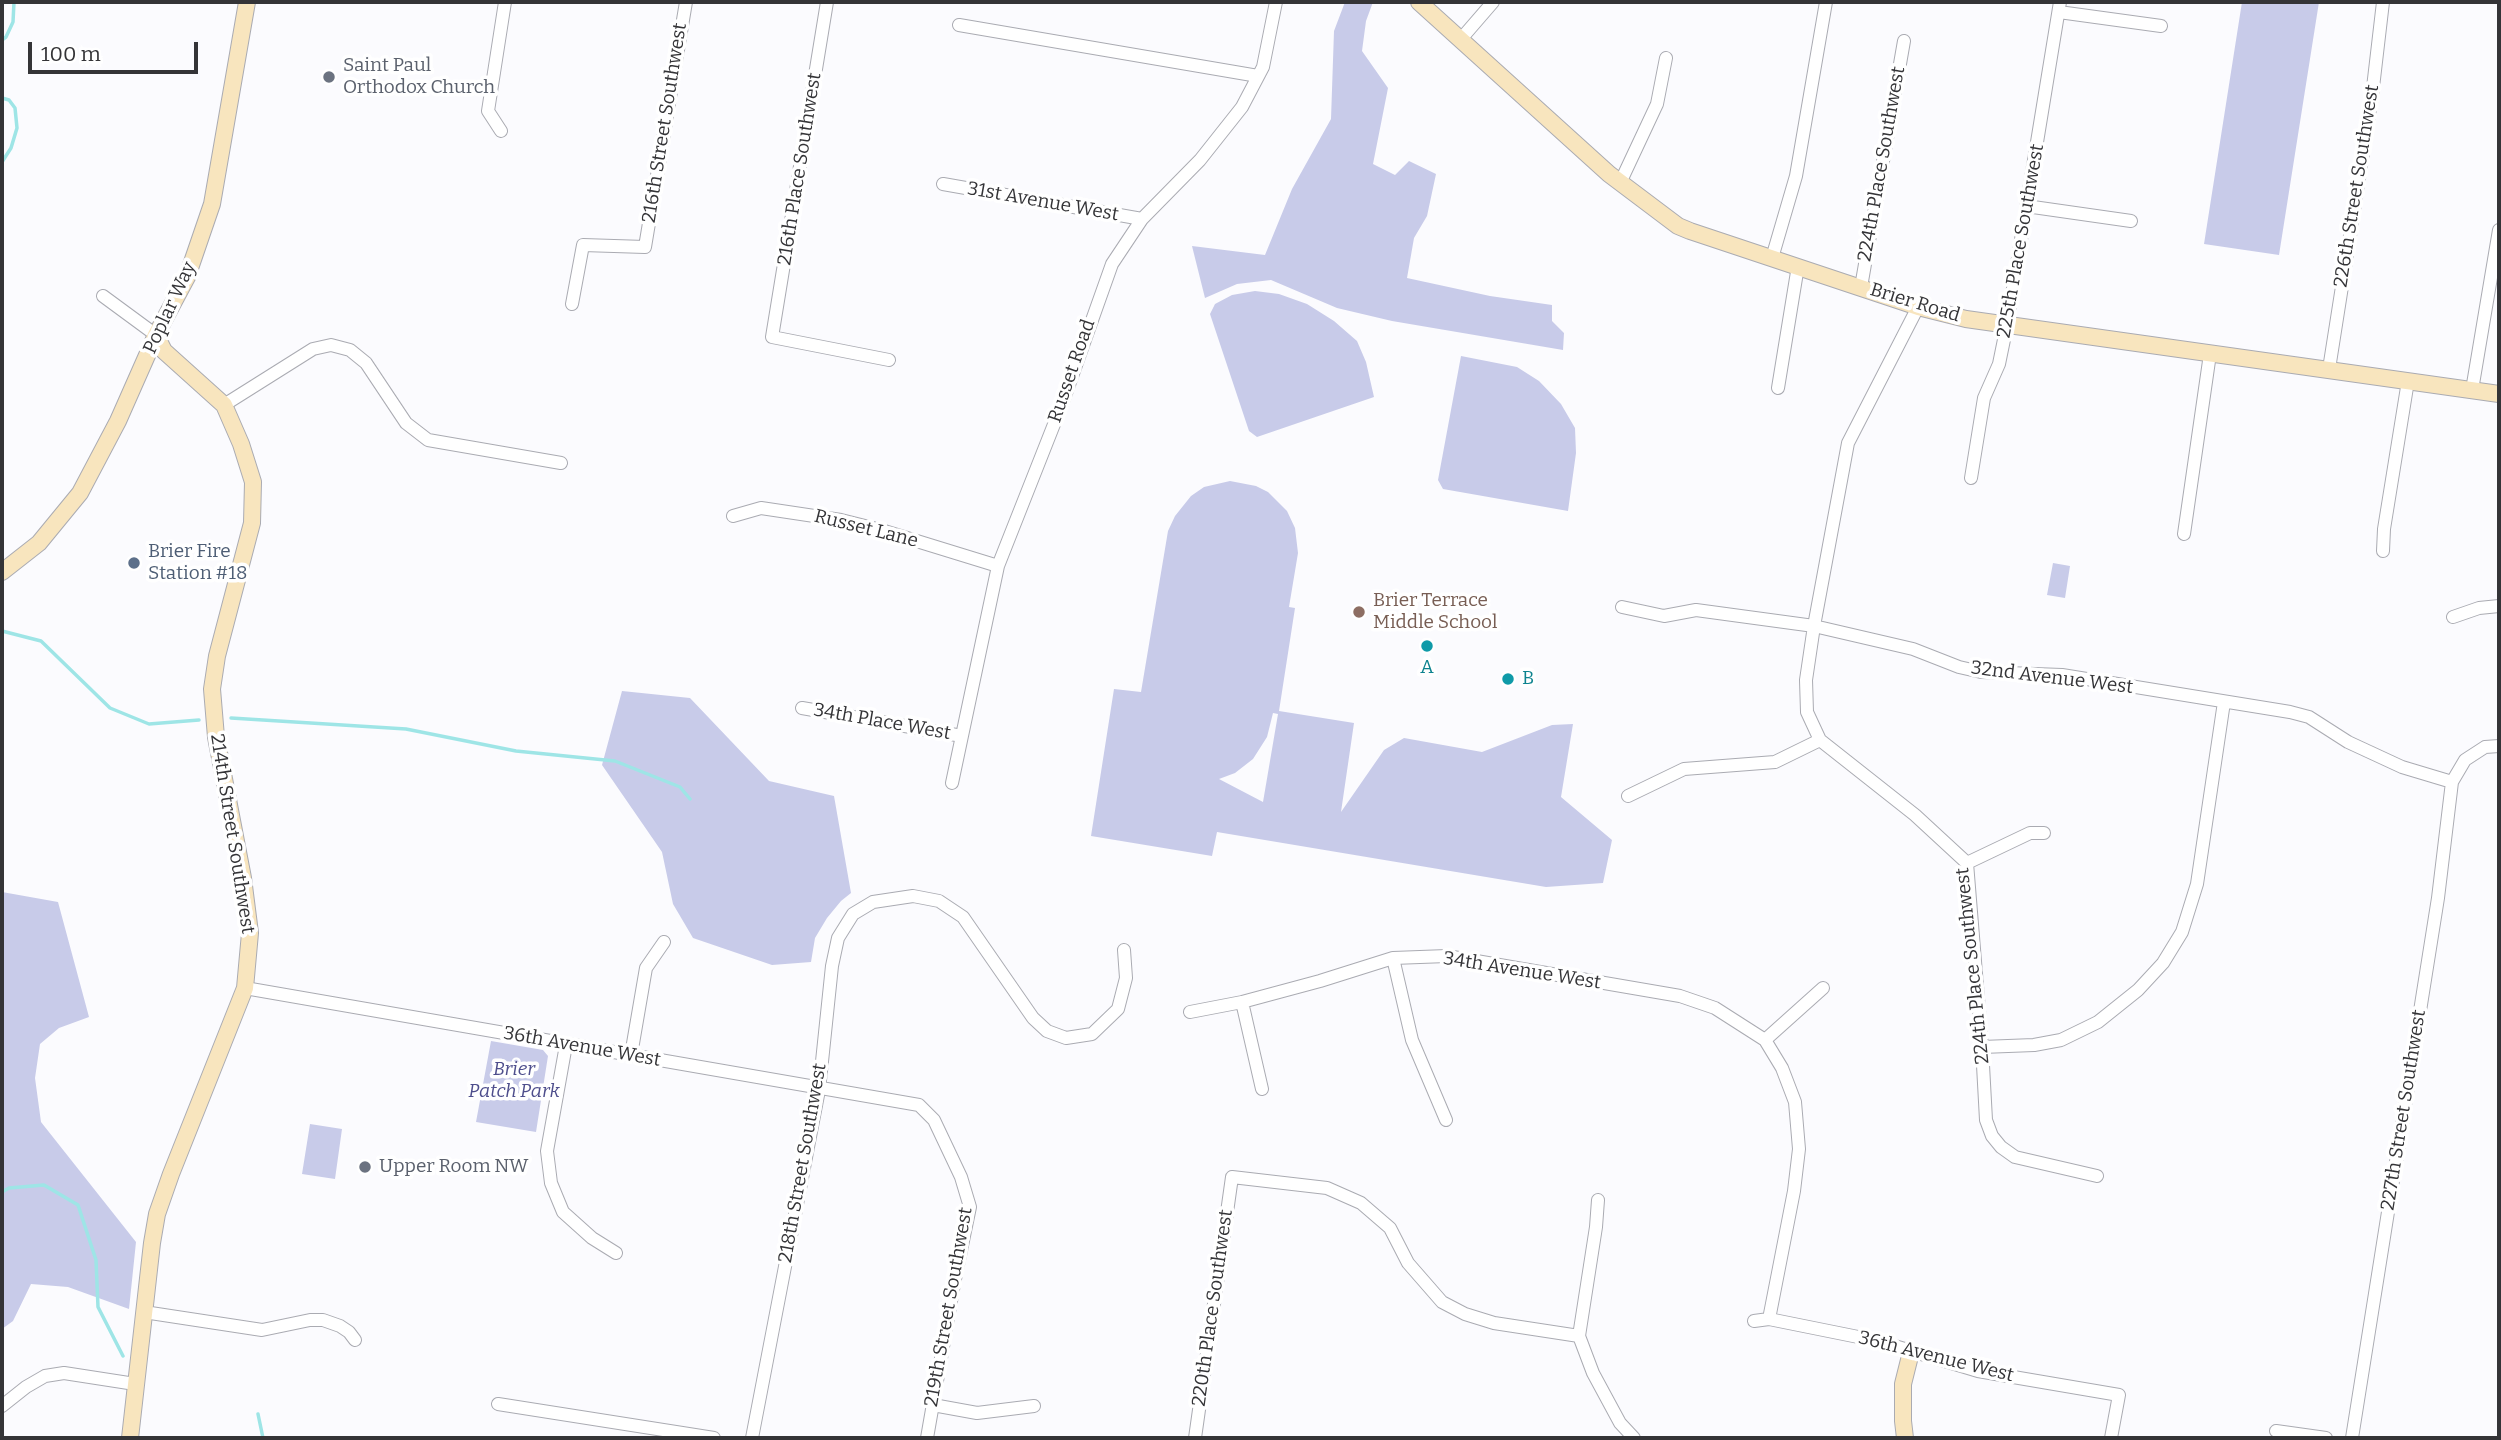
<!DOCTYPE html>
<style>
body{margin:0}
#map{position:relative;width:2501px;height:1440px;overflow:hidden;background:#fbfbfe;font-family:Bitter,serif}
canvas{display:block}
.frame{position:absolute;inset:0;border:4px solid #343437;pointer-events:none}
.scale{position:absolute;left:28px;top:42px;width:170px;height:32px;box-sizing:border-box;border:4px solid #343437;border-top:0;padding-left:9px;font-size:21px;line-height:24px;white-space:nowrap;color:#343437;-webkit-text-stroke:5px #fff;paint-order:stroke}
</style>
<div id="map">
<canvas width="2501" height="1440"></canvas>
<div class="frame"></div>
<div class="scale">100 m</div>
</div>
<script>
const ctx = document.querySelector('canvas').getContext('2d');
ctx.lineJoin = 'round';
function paint(path, color) { ctx.fillStyle = color; ctx.fill(path, 'evenodd'); }
const shape = rows => new Path2D(rows.map(r => 'M' + r).join(''));
function strokePath(path, color, width, dash) { ctx.strokeStyle = color; ctx.lineWidth = width; ctx.lineCap = dash ? 'butt' : 'round'; ctx.setLineDash(dash || []); ctx.stroke(path); }
function label(font, color, halo, rows, align = 'center') {
  ctx.font = font + ' Bitter,serif'; ctx.lineWidth = 7; ctx.setLineDash([]); ctx.textBaseline = 'middle'; ctx.strokeStyle = halo; ctx.fillStyle = color; for (const [text, x, y, turn = 0] of rows) {
    ctx.save(); ctx.translate(x, y); ctx.rotate((+turn || 0) * Math.PI / 180); ctx.textAlign = isNaN(turn) ? turn : align; if (halo) ctx.strokeText(text, 0, 0); ctx.fillText(text, 0, 0); ctx.restore();
  }
}
const green = shape([
 [1345,2,1373,2,1366,21,1362,51,1388,88,1373,164,1395,175,1409,161,1436,174,1427,216,1414,238,1407,278,1490,296,1552,305,1552,321,1564,333,1563,350,1392,321,1337,308,1271,280,1237,284,1205,298,1192,246,1265,255,1292,189,1331,119,1334,31],
 [2242,2,2319,2,2279,255,2204,244],
 [1255,291,1279,294,1307,304,1334,321,1357,341,1366,362,1374,397,1257,437,1249,431,1210,314,1215,304,1232,295],
 [1461,356,1517,367,1539,381,1561,404,1575,428,1576,453,1568,511,1443,489,1438,480],
 [1230,481,1256,486,1268,492,1287,511,1295,528,1298,553,1289,607,1295,608,1279,711,1354,723,1341,812,1384,750,1404,738,1482,752,1552,725,1573,724,1561,797,1612,840,1603,883,1546,887,1217,832,1212,856,1091,836,1114,689,1141,692,1168,531,1175,516,1191,496,1204,487],
 [1273,713,1278,714,1263,802,1219,779,1235,773,1253,759,1267,737],
 [2053,563,2070,566,2065,598,2047,595],
 [622,691,690,698,769,781,834,796,851,893,841,901,827,918,815,938,811,962,772,965,693,938,673,904,662,852,602,765],
 [2,892,58,902,89,1017,59,1028,40,1044,35,1078,41,1122,136,1242,129,1309,68,1287,31,1284,13,1321,2,1329],
 [491,1041,543,1050,548,1056,536,1132,476,1122],
 [310,1124,342,1129,335,1179,302,1174]
]);
const stream = shape([
 [2,40,6,37,13,22,14,2],
 [2,98,9,100,15,108,17,128,11,148,2,162],
 [2,631,41,641,110,708,149,724,199,720],
 [231,718,406,729,516,751,615,761,680,787,690,799],
 [2,1192,9,1188,44,1185,78,1205,96,1260,98,1307,123,1356],
 [258,1414,263,1438]
]);
const street = shape([
 [827,2,772,337,889,360],
 [2059,12,2161,26],
 [959,25,1258,76],
 [1461,39,1493,2],
 [501,131,488,111,505,2],
 [1620,183,1657,104,1666,58],
 [943,184,1142,219],
 [2026,206,2131,221],
 [1772,258,1796,176,1826,2],
 [1861,287,1904,41],
 [103,296,156,335],
 [572,304,583,245,645,247,686,2],
 [1918,307,1848,443,1814,626,1806,680,1807,712,1820,740,1915,815,1967,863,1982,1047,1986,1120,1992,1136,2001,1147,2015,1157,2097,1176],
 [2329,369,2372,96,2383,2],
 [1778,388,1798,266],
 [2472,390,2499,230],
 [224,405,313,349,331,345,350,350,366,363,406,423,428,440,561,463],
 [1971,478,1984,398,1999,364,2007,325,2060,2],
 [733,516,761,508,841,520,881,530,998,566],
 [2184,534,2210,354],
 [2383,551,2384,529,2408,381],
 [1622,607,1664,616,1696,610,1814,626,1913,649,1959,667,1981,672,2062,675,2290,712,2309,717,2348,742,2402,767,2452,782,2465,760,2485,747,2499,746],
 [2453,617,2479,608,2499,606],
 [802,708,962,736],
 [952,783,998,566,1064,399,1112,264,1142,219,1200,160,1242,107,1263,67,1276,2],
 [1628,796,1684,769,1775,762,1820,740],
 [1967,863,2030,833,2044,833],
 [1393,958,1412,1040,1446,1120],
 [245,988,919,1105,934,1120,961,1177,970,1207,954,1284,927,1438],
 [1242,1002,1262,1089],
 [1190,1012,1242,1002,1320,981,1393,958,1447,956,1680,996,1715,1008,1765,1040,1782,1068,1795,1102,1799,1149,1794,1191,1769,1319],
 [1765,1040,1823,988],
 [566,1045,547,1151,551,1183,563,1212,592,1238,616,1253],
 [1982,1047,2034,1045,2061,1040,2098,1022,2138,990,2163,963,2182,932,2197,884,2224,702],
 [631,1055,646,968,664,942],
 [1598,1200,1596,1227,1579,1336,1593,1373,1620,1423,1634,1438],
 [144,1312,262,1330,310,1320,323,1320,340,1326,349,1332,355,1340],
 [1754,1321,1769,1319,1878,1341,1978,1371,2119,1395,2111,1438],
 [498,1404,714,1438],
 [933,1405,977,1413,1034,1406],
 [2,1406,26,1387,45,1376,64,1373,135,1384],
 [2276,1431,2326,1438],
 [752,1438,819,1090,832,966,838,938,853,914,873,902,913,896,939,901,963,917,1033,1018,1047,1031,1066,1038,1092,1034,1118,1009,1126,978,1124,950],
 [1195,1438,1232,1177,1327,1188,1361,1203,1390,1228,1408,1263,1442,1302,1465,1314,1494,1323,1579,1336],
 [2352,1438,2438,898,2452,782]
]);
const secondary = shape([
 [1419,2,1609,174,1678,226,1690,231,1918,307,1966,319,2499,394],
 [2,572,39,543,80,493,118,421,156,335,187,277,212,204,247,2],
 [130,1438,152,1243,157,1214,171,1174,245,988,250,933,243,878,216,737,212,689,217,656,252,523,253,482,241,444,224,405,164,351,156,335],
 [1905,1438,1903,1421,1903,1384,1911,1352]
]);
const markers = [
 [329,77,7,"#6b7280"],
 [134,563,7,"#5c6f8a"],
 [1359,612,7,"#8d6e63"],
 [1427,646,7,"#0f9aa8"],
 [1508,679,7,"#0f9aa8"],
 [365,1167,7,"#6b7280"]
];
const worshipNames = [
 ["Saint Paul",343,66],
 ["Orthodox Church",343,88],
 ["Upper Room NW",379,1167]
];
const streetNames = [
 ["216th Street Southwest",665,123,-81],
 ["224th Place Southwest",1882,164,-80],
 ["216th Place Southwest",800,169,-81],
 ["226th Street Southwest",2357,186,-81],
 ["31st Avenue West",1043,202,10],
 ["225th Place Southwest",2021,241,-80],
 ["Brier Road",1915,303,17],
 ["Poplar Way",170,308,-65],
 ["Russet Road",1072,371,-71],
 ["Russet Lane",866,529,14],
 ["32nd Avenue West",2052,678,7],
 ["34th Place West",882,722,10],
 ["214th Street Southwest",232,834,81],
 ["224th Place Southwest",1973,966,-96],
 ["34th Avenue West",1522,971,9],
 ["36th Avenue West",582,1047,10],
 ["227th Street Southwest",2404,1110,-81],
 ["218th Street Southwest",803,1163,-80],
 ["219th Street Southwest",949,1307,-80],
 ["220th Place Southwest",1213,1308,-82],
 ["36th Avenue West",1936,1357,14]
];
const serviceNames = [
 ["Brier Fire",148,552],
 ["Station #18",148,574]
];
const educationNames = [
 ["Brier Terrace",1373,601],
 ["Middle School",1373,623]
];
const cultureNames = [
 ["A",1427,668],
 ["B",1522,679,"left"]
];
const parkNames = [
 ["Brier",514,1070],
 ["Patch Park",514,1092]
];
paint(green, '#c8cbe9');
strokePath(stream, '#9ee5e6', 3.5);
strokePath(street, '#aaabb2', 14);
strokePath(secondary, '#aaabb2', 18);
strokePath(street, '#fff', 12);
strokePath(secondary, '#f8e5be', 16);
for (const [x, y, r, color] of markers) { const dot = new Path2D(); dot.arc(x, y, r, 0, 2 * Math.PI); ctx.fillStyle = color; ctx.fill(dot); strokePath(dot, '#fff', 2.5); }
label('19px', '#5b616d', '#fff', worshipNames, 'left');
label('19px', '#343437', '#fff', streetNames);
label('19px', '#4e5e75', '#fff', serviceNames, 'left');
label('19px', '#785e54', '#fff', educationNames, 'left');
label('19px', '#0d838f', '#fff', cultureNames);
label('italic 19px', '#4e4e8c', '#fff', parkNames);
</script>
